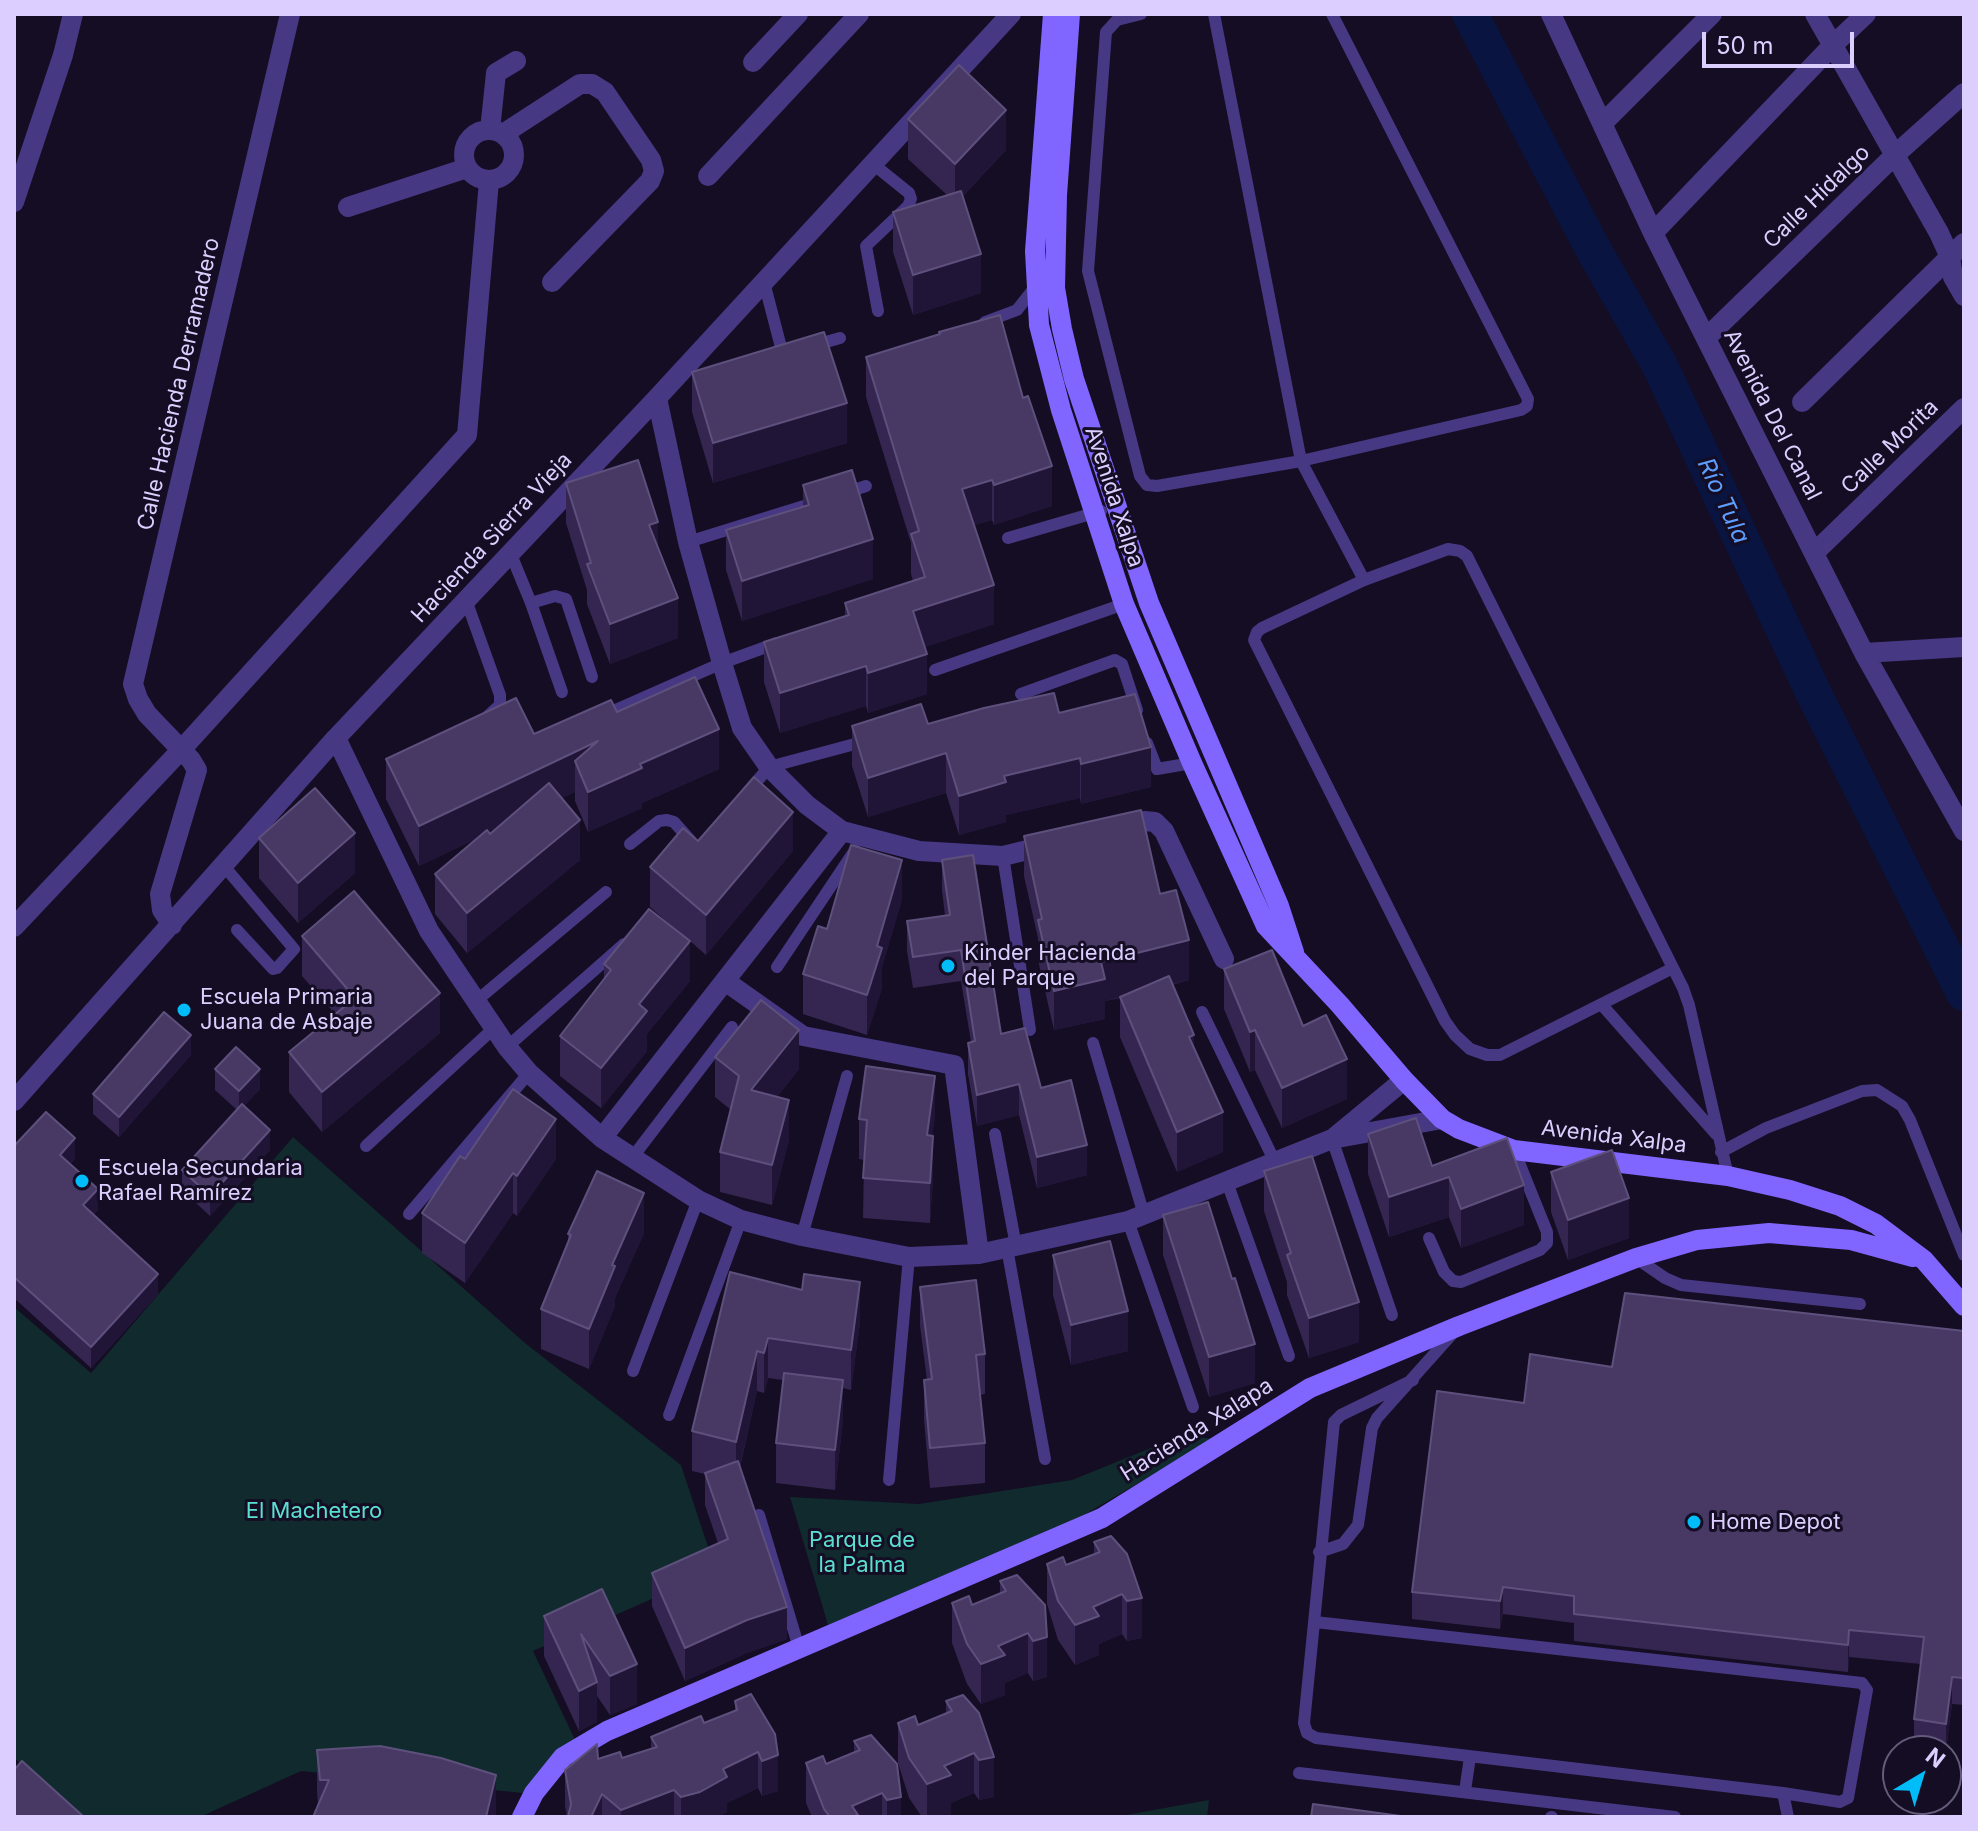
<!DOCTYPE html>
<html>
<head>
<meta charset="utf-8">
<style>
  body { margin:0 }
  #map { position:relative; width:1978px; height:1831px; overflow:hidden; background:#140d23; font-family:Inter,sans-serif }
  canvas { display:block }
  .frame { position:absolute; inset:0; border:16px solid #dccfff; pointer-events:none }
  .north { position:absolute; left:1882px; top:1735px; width:80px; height:80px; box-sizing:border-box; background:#140d23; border:2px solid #645b7b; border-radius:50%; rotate:38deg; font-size:22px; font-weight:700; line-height:32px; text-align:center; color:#dccfff }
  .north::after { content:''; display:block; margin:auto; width:28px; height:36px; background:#00bdfa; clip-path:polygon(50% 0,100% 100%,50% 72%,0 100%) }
  .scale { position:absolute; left:1702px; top:32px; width:152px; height:36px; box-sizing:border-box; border:4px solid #dccfff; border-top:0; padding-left:10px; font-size:24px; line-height:28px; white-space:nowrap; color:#dccfff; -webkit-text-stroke:6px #140d23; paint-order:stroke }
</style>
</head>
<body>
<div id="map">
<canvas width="1978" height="1831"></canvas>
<div class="frame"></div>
<div class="north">N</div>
<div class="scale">50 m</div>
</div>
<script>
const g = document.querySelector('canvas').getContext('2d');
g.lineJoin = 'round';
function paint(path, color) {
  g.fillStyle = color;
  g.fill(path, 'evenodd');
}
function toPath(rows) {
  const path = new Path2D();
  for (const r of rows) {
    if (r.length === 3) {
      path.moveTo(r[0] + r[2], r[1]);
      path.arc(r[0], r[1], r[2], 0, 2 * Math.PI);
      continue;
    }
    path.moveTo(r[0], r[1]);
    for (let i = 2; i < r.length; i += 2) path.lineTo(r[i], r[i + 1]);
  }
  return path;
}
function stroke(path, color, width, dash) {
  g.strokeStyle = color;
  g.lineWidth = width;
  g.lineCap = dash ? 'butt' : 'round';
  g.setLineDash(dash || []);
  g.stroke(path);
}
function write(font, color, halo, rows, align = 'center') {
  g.font = font + ' Inter,sans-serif';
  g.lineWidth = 6;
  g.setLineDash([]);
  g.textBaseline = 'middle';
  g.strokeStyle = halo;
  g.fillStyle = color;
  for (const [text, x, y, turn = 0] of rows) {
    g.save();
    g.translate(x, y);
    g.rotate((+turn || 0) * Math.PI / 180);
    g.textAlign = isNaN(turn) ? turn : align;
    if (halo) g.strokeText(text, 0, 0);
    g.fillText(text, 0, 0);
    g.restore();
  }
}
paint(toPath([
  [293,1137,525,1343,681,1465,716,1571,533,1651,577,1744,523,1793,301,1771,200,1817,42,1817,31,1776,14,1757,14,1307,91,1373],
  [1183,1435,1213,1439,1084,1515,828,1625,790,1497,919,1504,1072,1480],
  [1209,1800,1207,1817,1115,1817]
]), '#102a2d');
stroke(toPath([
  [1470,14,1593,249,1660,366,1814,694,1964,993]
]), '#091540', 36);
stroke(toPath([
  [1141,14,1117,20,1106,32,1088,271,1140,476,1147,485,1157,486,1301,461,1521,410,1527,406,1528,399,1332,14],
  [1214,14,1301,461,1364,580,1448,549,1460,551,1467,556,1683,988,1689,1005,1728,1176],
  [873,164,909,193,911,199,908,206,866,246,878,311],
  [764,282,783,355],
  [985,322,1017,310,1036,286],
  [812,346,840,338],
  [842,494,866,486],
  [1008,538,1101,511],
  [688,542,817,502],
  [510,552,531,603],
  [1364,580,1262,628,1257,632,1254,640,1445,1021,1455,1035,1470,1049,1487,1055,1500,1055,1673,968],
  [466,600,500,695,500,705,488,716],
  [935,670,1124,604],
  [562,692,531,603,555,596,566,599,592,677],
  [1021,694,1115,660,1122,664,1137,710],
  [602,716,722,663,777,643],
  [1147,743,1157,769,1192,763],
  [747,793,769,767,866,741],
  [630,844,659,821,667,820,674,822,691,841],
  [1003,856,1030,1030],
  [224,866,294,949,277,968,273,969,237,930],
  [777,967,855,850],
  [475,1002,606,892],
  [1602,1005,1716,1134],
  [1202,1012,1275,1162],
  [1093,1043,1144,1215],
  [507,1047,624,944],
  [995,1134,1016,1246],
  [1332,1139,1392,1315],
  [366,1146,493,1029],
  [1721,1152,1766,1128,1862,1091,1877,1090,1902,1106,1910,1120,1964,1255],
  [632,1158,732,1027],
  [1227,1182,1289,1356],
  [409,1214,529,1073],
  [1128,1221,1193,1407],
  [802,1236,847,1076],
  [1429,1238,1444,1272,1453,1281,1461,1282,1540,1250,1547,1243,1547,1232,1514,1150],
  [1007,1248,1045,1459],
  [1636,1258,1665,1278,1681,1285,1860,1304],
  [633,1371,698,1200],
  [669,1415,741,1220],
  [889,1480,909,1257],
  [759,1515,799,1648],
  [1319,1552,1343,1544,1358,1525,1372,1428,1377,1418,1453,1333],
  [1315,1622,1862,1683,1867,1690,1848,1798,1840,1802,1783,1793,1316,1738,1307,1733,1304,1723,1334,1422,1341,1415,1413,1380],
  [1299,1773,1675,1817],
  [1465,1791,1470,1757],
  [1783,1793,1788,1817],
  [1551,1817,1552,1817]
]), '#463882', 12);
stroke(toPath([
  [1551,14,1653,233,1864,653,1964,831],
  [1815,14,1939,233,1950,257,1953,277,1964,296],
  [753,62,798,14],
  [1603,123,1712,14],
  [489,155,25],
  [490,130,496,73,516,61],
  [503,134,580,84,592,84,605,92,651,160,654,171,650,181,552,282],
  [708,176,859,14],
  [14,202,63,55,73,14],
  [348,207,467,168],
  [1653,233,1833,45,1866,14],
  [1706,338,1896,154,1964,93],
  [657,398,688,542,722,663,742,728,769,767,807,805,842,831,919,851,1003,856,1048,845],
  [1802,402,1964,243],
  [1814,553,1964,408],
  [1864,653,1964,647],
  [336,738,429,931,507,1047,529,1073,602,1138,698,1200,741,1220,802,1236,909,1257,979,1254,1128,1221,1332,1139,1442,1119],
  [1118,827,1144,821,1155,822,1164,831,1224,959],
  [172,925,162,910,160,894,197,770,191,760,147,714,138,699,133,684,290,14],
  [14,927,181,750,467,435,489,181],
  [725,981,803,1036,954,1065,979,1254],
  [14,1101,336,738,657,398,1011,14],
  [1335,1137,1404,1080],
  [602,1138,842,831]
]), '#463882', 20);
stroke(toPath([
  [1053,14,1035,251,1039,325,1061,410,1124,604,1192,763,1266,926,1340,1005,1404,1080,1442,1119,1459,1129,1514,1150,1728,1176,1790,1190,1840,1206,1876,1224,1924,1260,1964,1306],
  [1070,14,1057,195,1055,288,1062,329,1074,379,1149,603,1279,906,1294,952],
  [522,1817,534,1793,563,1757,607,1731,1102,1518,1310,1388,1459,1326,1636,1258,1697,1240,1769,1233,1851,1240,1913,1257]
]), '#8066ff', 20);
paint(toPath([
  [908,119,1006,150,963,196,981,293,913,315,893,252,893,212,947,195,908,159],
  [866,357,1052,506,994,525,992,520,974,525,994,624,925,647,927,694,868,713,866,706,780,733,764,682,764,642,845,617,845,603,913,581,911,574,911,543,866,397],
  [692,372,847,443,713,483,692,412],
  [566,483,658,547,678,638,610,664,587,604,587,590,566,523],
  [803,485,873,579,742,621,726,570,726,530,803,506],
  [617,712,719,769,642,803,642,808,588,832,575,801,575,792,562,798,580,860,467,953,435,914,435,874,478,838,419,866,386,799,386,759,534,734],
  [1059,713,1151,787,1081,804,1080,798,1006,815,1006,822,959,835,946,793,868,817,852,766,852,726,928,724],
  [1024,836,1160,894,1189,980,1172,985,1194,1049,1223,1152,1177,1172,1120,1037,1120,998,1105,1001,1105,1019,1054,1030,1038,960,1038,938,1024,876],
  [259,838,355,873,298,923,259,878],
  [698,841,793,851,706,955,690,941,690,981,647,1034,647,1051,601,1108,560,1076,560,1036,604,978,604,964,688,940,650,907,650,867],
  [942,860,1001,1034,1041,1088,1087,1175,1037,1188,1019,1115,977,1126,968,1074,968,1043,971,1042,961,981,913,988,907,951,907,921,945,915,942,891],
  [902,899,882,967,882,988,867,1035,803,1014,803,974,827,929],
  [302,936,440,1033,322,1132,289,1092,289,1052,335,1014,302,976],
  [1224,969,1303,1026,1347,1099,1282,1128,1255,1070,1250,1072,1224,1009],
  [191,1055,119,1137,93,1114,93,1094],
  [715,1057,799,1069,777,1097,789,1140,772,1205,720,1192,720,1152,731,1110,715,1097],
  [215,1069,260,1089,244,1106,270,1150,210,1216,182,1190,182,1170,237,1110,215,1090],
  [935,1116,932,1136,933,1176,930,1223,863,1218,864,1160,859,1159,859,1119],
  [1368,1134,1432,1166,1524,1225,1461,1248,1449,1217,1389,1237,1368,1174],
  [14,1146,75,1159,70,1164,98,1210,93,1215,158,1294,91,1368,14,1298],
  [465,1159,556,1159,517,1216,513,1213,465,1283,422,1253,422,1213],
  [1264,1171,1359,1342,1309,1358,1287,1295,1287,1282,1264,1211],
  [1551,1172,1629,1238,1568,1260,1551,1212],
  [1163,1215,1255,1383,1209,1397,1163,1255],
  [644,1233,615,1298,615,1306,589,1369,541,1349,541,1309,568,1242,568,1234],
  [1053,1255,1128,1351,1071,1365,1053,1295],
  [730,1272,860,1322,851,1390,843,1388,843,1420,835,1490,776,1483,776,1443,783,1380,768,1378,764,1393,757,1391,740,1467,787,1639,747,1653,685,1681,652,1606,652,1573,718,1543,705,1505,705,1474,692,1471,692,1431],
  [920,1287,985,1354,985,1394,980,1395,985,1443,985,1483,930,1488,924,1420,924,1380,927,1380,920,1326],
  [1964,1331,1964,1705,1952,1704,1946,1751,1914,1746,1914,1719,1921,1664,1849,1657,1848,1672,1574,1641,1574,1623,1503,1614,1500,1629,1412,1619,1412,1592,1524,1403,1612,1367],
  [1111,1536,1142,1638,1127,1641,1122,1634,1099,1644,1099,1655,1075,1665,1058,1640,1047,1604,1047,1564,1066,1565,1094,1554,1094,1542],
  [1017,1575,1047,1677,1033,1681,1028,1673,1005,1683,1005,1695,981,1704,967,1684,952,1643,952,1603,972,1605,1000,1593,1000,1581],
  [602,1589,637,1704,610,1715,597,1696,597,1722,579,1731,544,1656,544,1616],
  [963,1695,994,1797,979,1800,974,1793,951,1803,951,1815,945,1817,922,1817,909,1798,898,1763,898,1723,918,1725,946,1713,946,1701],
  [735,1701,778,1791,762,1796,758,1788,727,1803,727,1812,719,1817,567,1817,565,1806,565,1770,598,1759,622,1758,651,1749,651,1737,704,1723,735,1711],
  [854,1741,901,1817,812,1817,806,1803,806,1763,826,1764,854,1753],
  [317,1750,496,1814,496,1817,313,1817,318,1805,317,1790]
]), '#352651');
paint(toPath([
  [1006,110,1006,150,955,204,955,164],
  [981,254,981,293,913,315,913,275],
  [847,403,847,443,713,483,713,443],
  [1052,466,1052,506,994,525,994,485],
  [992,480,992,520,962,529,962,489],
  [658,522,658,562,649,525],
  [873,539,873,579,742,621,742,581],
  [994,585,994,624,913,651,913,611],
  [678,598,678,638,610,664,610,624],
  [927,654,927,694,868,713,868,673],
  [866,666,866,706,780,733,780,693],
  [719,729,719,769,642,803,642,808,588,832,588,792,640,764],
  [598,741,575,761,575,792,419,866,419,826],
  [1151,747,1151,787,1081,804,1081,764],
  [946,753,946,793,868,817,868,778],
  [1080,758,1080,798,1006,815,1006,822,959,835,959,796,1004,776],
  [793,812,793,851,706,955,706,915],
  [580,820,580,860,467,953,467,913],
  [355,833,355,873,298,923,298,883],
  [902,860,902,899,882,967,882,988,867,1035,867,995,877,946],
  [1189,940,1189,980,1105,1001,1105,1019,1054,1030,1054,991,1101,962],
  [690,941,690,981,647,1034,647,1051,601,1108,601,1068,639,1004],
  [440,993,440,1033,322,1132,322,1092],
  [799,1030,799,1069,751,1130,751,1090],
  [1255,1030,1255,1070,1250,1072,1250,1032],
  [191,1035,191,1055,119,1137,119,1117],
  [1194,1035,1194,1075,1189,1037],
  [1347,1059,1347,1099,1282,1128,1282,1088],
  [260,1069,260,1089,239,1112,239,1091],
  [935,1076,935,1116,927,1175,927,1135],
  [1019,1084,1019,1115,977,1126,977,1095],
  [789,1100,789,1140,772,1205,772,1165],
  [1223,1112,1223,1152,1177,1172,1177,1132],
  [556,1119,556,1159,517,1216,517,1176],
  [270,1130,270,1150,210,1216,210,1196],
  [933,1136,933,1176,930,1223,930,1183],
  [75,1138,75,1159,60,1175,60,1155],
  [1087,1145,1087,1175,1037,1188,1037,1157],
  [513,1173,513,1213,465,1283,465,1243],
  [1449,1177,1449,1217,1389,1237,1389,1197],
  [1524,1185,1524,1225,1461,1248,1461,1209],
  [98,1189,98,1210,83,1226,83,1205],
  [644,1193,644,1233,615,1298,615,1306,589,1369,589,1329,612,1265],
  [1629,1198,1629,1238,1568,1260,1568,1220],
  [158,1274,158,1294,91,1368,91,1347],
  [860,1282,860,1322,851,1390,851,1350],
  [1359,1302,1359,1342,1309,1358,1309,1318],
  [1128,1311,1128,1351,1071,1365,1071,1325],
  [768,1338,768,1378,764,1393,764,1353],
  [1255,1344,1255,1383,1209,1397,1209,1357],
  [757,1351,757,1391,736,1482,736,1442],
  [843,1380,843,1420,835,1490,835,1450],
  [1503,1587,1503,1614,1500,1629,1500,1601],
  [1122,1594,1122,1634,1099,1644,1099,1655,1075,1665,1075,1625,1093,1607],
  [1142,1598,1142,1638,1127,1641,1127,1601],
  [787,1607,787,1639,747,1653,685,1681,685,1648,747,1620],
  [1849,1630,1849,1657,1848,1672,1848,1645],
  [1028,1633,1028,1673,1005,1683,1005,1695,981,1704,981,1664,998,1646],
  [1047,1637,1047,1677,1033,1681,1033,1641],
  [637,1664,637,1704,610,1715,610,1676],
  [1952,1677,1952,1704,1946,1751,1946,1724],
  [597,1682,597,1722,579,1731,579,1691],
  [758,1752,758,1788,727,1803,727,1812,719,1817,681,1817,681,1797,723,1769],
  [974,1753,974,1793,951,1803,951,1815,945,1817,927,1817,927,1784,944,1766],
  [778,1755,778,1791,762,1796,762,1761],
  [994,1757,994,1797,979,1800,979,1760],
  [496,1775,496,1817,486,1817],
  [674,1790,674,1817,621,1817,621,1810],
  [882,1793,882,1817,852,1817,852,1806],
  [602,1794,602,1817,591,1817],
  [901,1797,901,1817,887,1817,887,1800]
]), '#201437');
const building = toPath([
  [959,65,1006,110,955,164,908,119,959,65],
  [961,191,981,254,913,275,893,212,961,191],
  [1000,315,1023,398,1028,396,1052,466,994,485,992,480,962,489,994,585,913,611,927,654,868,673,866,666,780,693,764,642,849,615,845,603,925,577,911,534,919,531,866,357,940,334,939,332,1000,315],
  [824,332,847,403,713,443,692,372,824,332],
  [638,460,658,522,649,525,678,598,610,624,587,564,591,563,566,483,638,460],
  [852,470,873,539,742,581,726,530,809,505,803,485,852,470],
  [695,677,719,729,640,764,642,768,588,792,575,761,598,741,419,826,386,759,516,698,534,734,611,700,617,712,695,677],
  [1054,693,1059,713,1135,694,1151,747,1081,764,1080,758,1004,776,1006,782,959,796,946,753,868,778,852,726,921,704,928,724,984,708,1054,693],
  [754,777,793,812,706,915,650,867,683,828,698,841,754,777],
  [549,783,580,820,467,913,435,874,487,830,490,834,549,783],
  [315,788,355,833,298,883,259,838,315,788],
  [1141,810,1160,894,1176,890,1189,940,1101,962,1105,979,1054,991,1038,920,1042,919,1024,836,1141,810],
  [851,845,902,860,877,946,882,948,867,995,803,974,818,926,827,929,851,845],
  [973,855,1001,1034,1025,1028,1041,1088,1071,1080,1087,1145,1037,1157,1019,1084,977,1095,968,1043,975,1041,961,950,913,957,907,921,950,915,942,860,973,855],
  [354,891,440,993,322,1092,289,1052,355,998,302,936,354,891],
  [649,909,690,941,639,1004,647,1011,601,1068,560,1036,611,970,604,964,649,909],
  [1272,950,1303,1026,1326,1015,1347,1059,1282,1088,1255,1030,1250,1032,1224,969,1272,950],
  [1169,976,1194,1035,1189,1037,1223,1112,1177,1132,1120,997,1169,976],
  [761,1000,799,1030,751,1090,789,1100,772,1165,720,1152,739,1076,715,1057,761,1000],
  [164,1012,191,1035,119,1117,93,1094,164,1012],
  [236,1047,260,1069,239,1091,215,1069,236,1047],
  [866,1066,935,1076,927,1135,933,1136,930,1183,863,1178,867,1120,859,1119,866,1066],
  [513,1089,556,1119,517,1176,513,1173,465,1243,422,1213,460,1156,465,1159,513,1089],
  [242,1104,270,1130,210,1196,182,1170,242,1104],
  [46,1112,75,1138,60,1155,98,1189,83,1205,158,1274,91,1347,14,1277,14,1146,46,1112],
  [1416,1118,1432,1166,1507,1138,1524,1185,1461,1209,1449,1177,1389,1197,1368,1134,1416,1118],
  [1612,1150,1629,1198,1568,1220,1551,1172,1612,1150],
  [1312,1156,1359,1302,1309,1318,1287,1255,1291,1253,1264,1171,1312,1156],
  [597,1171,644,1193,612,1265,615,1266,589,1329,541,1309,571,1235,568,1234,597,1171],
  [1208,1202,1232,1279,1235,1278,1255,1344,1209,1357,1163,1215,1208,1202],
  [1110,1241,1128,1311,1071,1325,1053,1255,1110,1241],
  [730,1272,802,1290,804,1274,860,1282,851,1350,768,1338,764,1353,757,1351,736,1442,692,1431,730,1272],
  [976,1280,985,1354,976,1355,985,1443,930,1448,924,1380,932,1379,920,1287,976,1280],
  [1625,1293,1964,1331,1964,1678,1952,1677,1946,1724,1914,1719,1924,1637,1849,1630,1848,1645,1574,1614,1574,1596,1503,1587,1500,1601,1412,1592,1437,1391,1524,1403,1530,1354,1612,1367,1625,1293],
  [784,1373,843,1380,835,1450,776,1443,784,1373],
  [738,1461,787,1607,747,1620,685,1648,652,1573,728,1539,705,1473,738,1461],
  [1111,1536,1127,1554,1142,1598,1127,1601,1122,1594,1093,1607,1099,1616,1075,1625,1058,1601,1047,1564,1063,1557,1066,1565,1100,1552,1094,1542,1111,1536],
  [1017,1575,1045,1605,1047,1637,1033,1641,1028,1633,998,1646,1005,1655,981,1664,967,1644,952,1603,969,1596,972,1605,1006,1591,1000,1581,1017,1575],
  [602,1589,637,1664,610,1676,581,1634,597,1682,579,1691,544,1616,602,1589],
  [751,1694,775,1734,778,1755,762,1761,758,1752,723,1769,727,1777,700,1792,681,1797,674,1790,621,1810,602,1794,591,1817,568,1817,571,1804,565,1770,597,1744,598,1759,620,1752,622,1758,657,1747,651,1737,701,1716,704,1723,737,1710,735,1701,751,1694],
  [963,1695,979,1713,994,1757,979,1760,974,1753,944,1766,951,1775,927,1784,909,1758,898,1723,915,1716,918,1725,952,1711,946,1701,963,1695],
  [871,1735,897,1764,901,1797,887,1800,882,1793,852,1806,858,1815,852,1817,830,1817,824,1809,806,1763,823,1756,826,1764,860,1750,854,1741,871,1735],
  [380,1746,441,1758,496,1775,486,1817,313,1817,329,1780,320,1780,317,1750,380,1746],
  [22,1761,84,1817,14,1817,14,1770,22,1761],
  [1313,1804,1408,1817,1311,1817,1313,1804]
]);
paint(building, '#473864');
stroke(building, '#5e507c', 2);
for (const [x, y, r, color] of [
  [948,966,8,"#00bdfa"],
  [184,1010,8,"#00bdfa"],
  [82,1181,8,"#00bdfa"],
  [1694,1522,8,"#00bdfa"]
]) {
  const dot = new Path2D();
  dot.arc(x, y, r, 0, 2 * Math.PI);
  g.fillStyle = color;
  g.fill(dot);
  stroke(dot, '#140d23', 3);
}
write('22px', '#dccfff', '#140d23', [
  ["Calle Hidalgo",1817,197,-44],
  ["Calle Hacienda Derramadero",179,384,-77],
  ["Avenida Del Canal",1772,415,63],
  ["Calle Morita",1890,447,-44],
  ["Avenida Xalpa",1114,497,72],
  ["Hacienda Sierra Vieja",492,538,-47],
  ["Avenida Xalpa",1614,1137,7],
  ["Hacienda Xalapa",1197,1430,-32]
]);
write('22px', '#dccfff', '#140d23', [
  ["Kinder Hacienda",964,953],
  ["del Parque",964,978],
  ["Escuela Primaria",200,997],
  ["Juana de Asbaje",200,1022],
  ["Escuela Secundaria",98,1168],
  ["Rafael Ramírez",98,1193],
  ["Home Depot",1710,1522]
], 'left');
write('22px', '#5ae0d2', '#140d23', [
  ["El Machetero",314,1511],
  ["Parque de",862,1540],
  ["la Palma",862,1565]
]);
write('italic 24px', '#5d9dff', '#140d23', [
  ["Río Tula",1723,501,65]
]);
</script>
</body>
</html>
